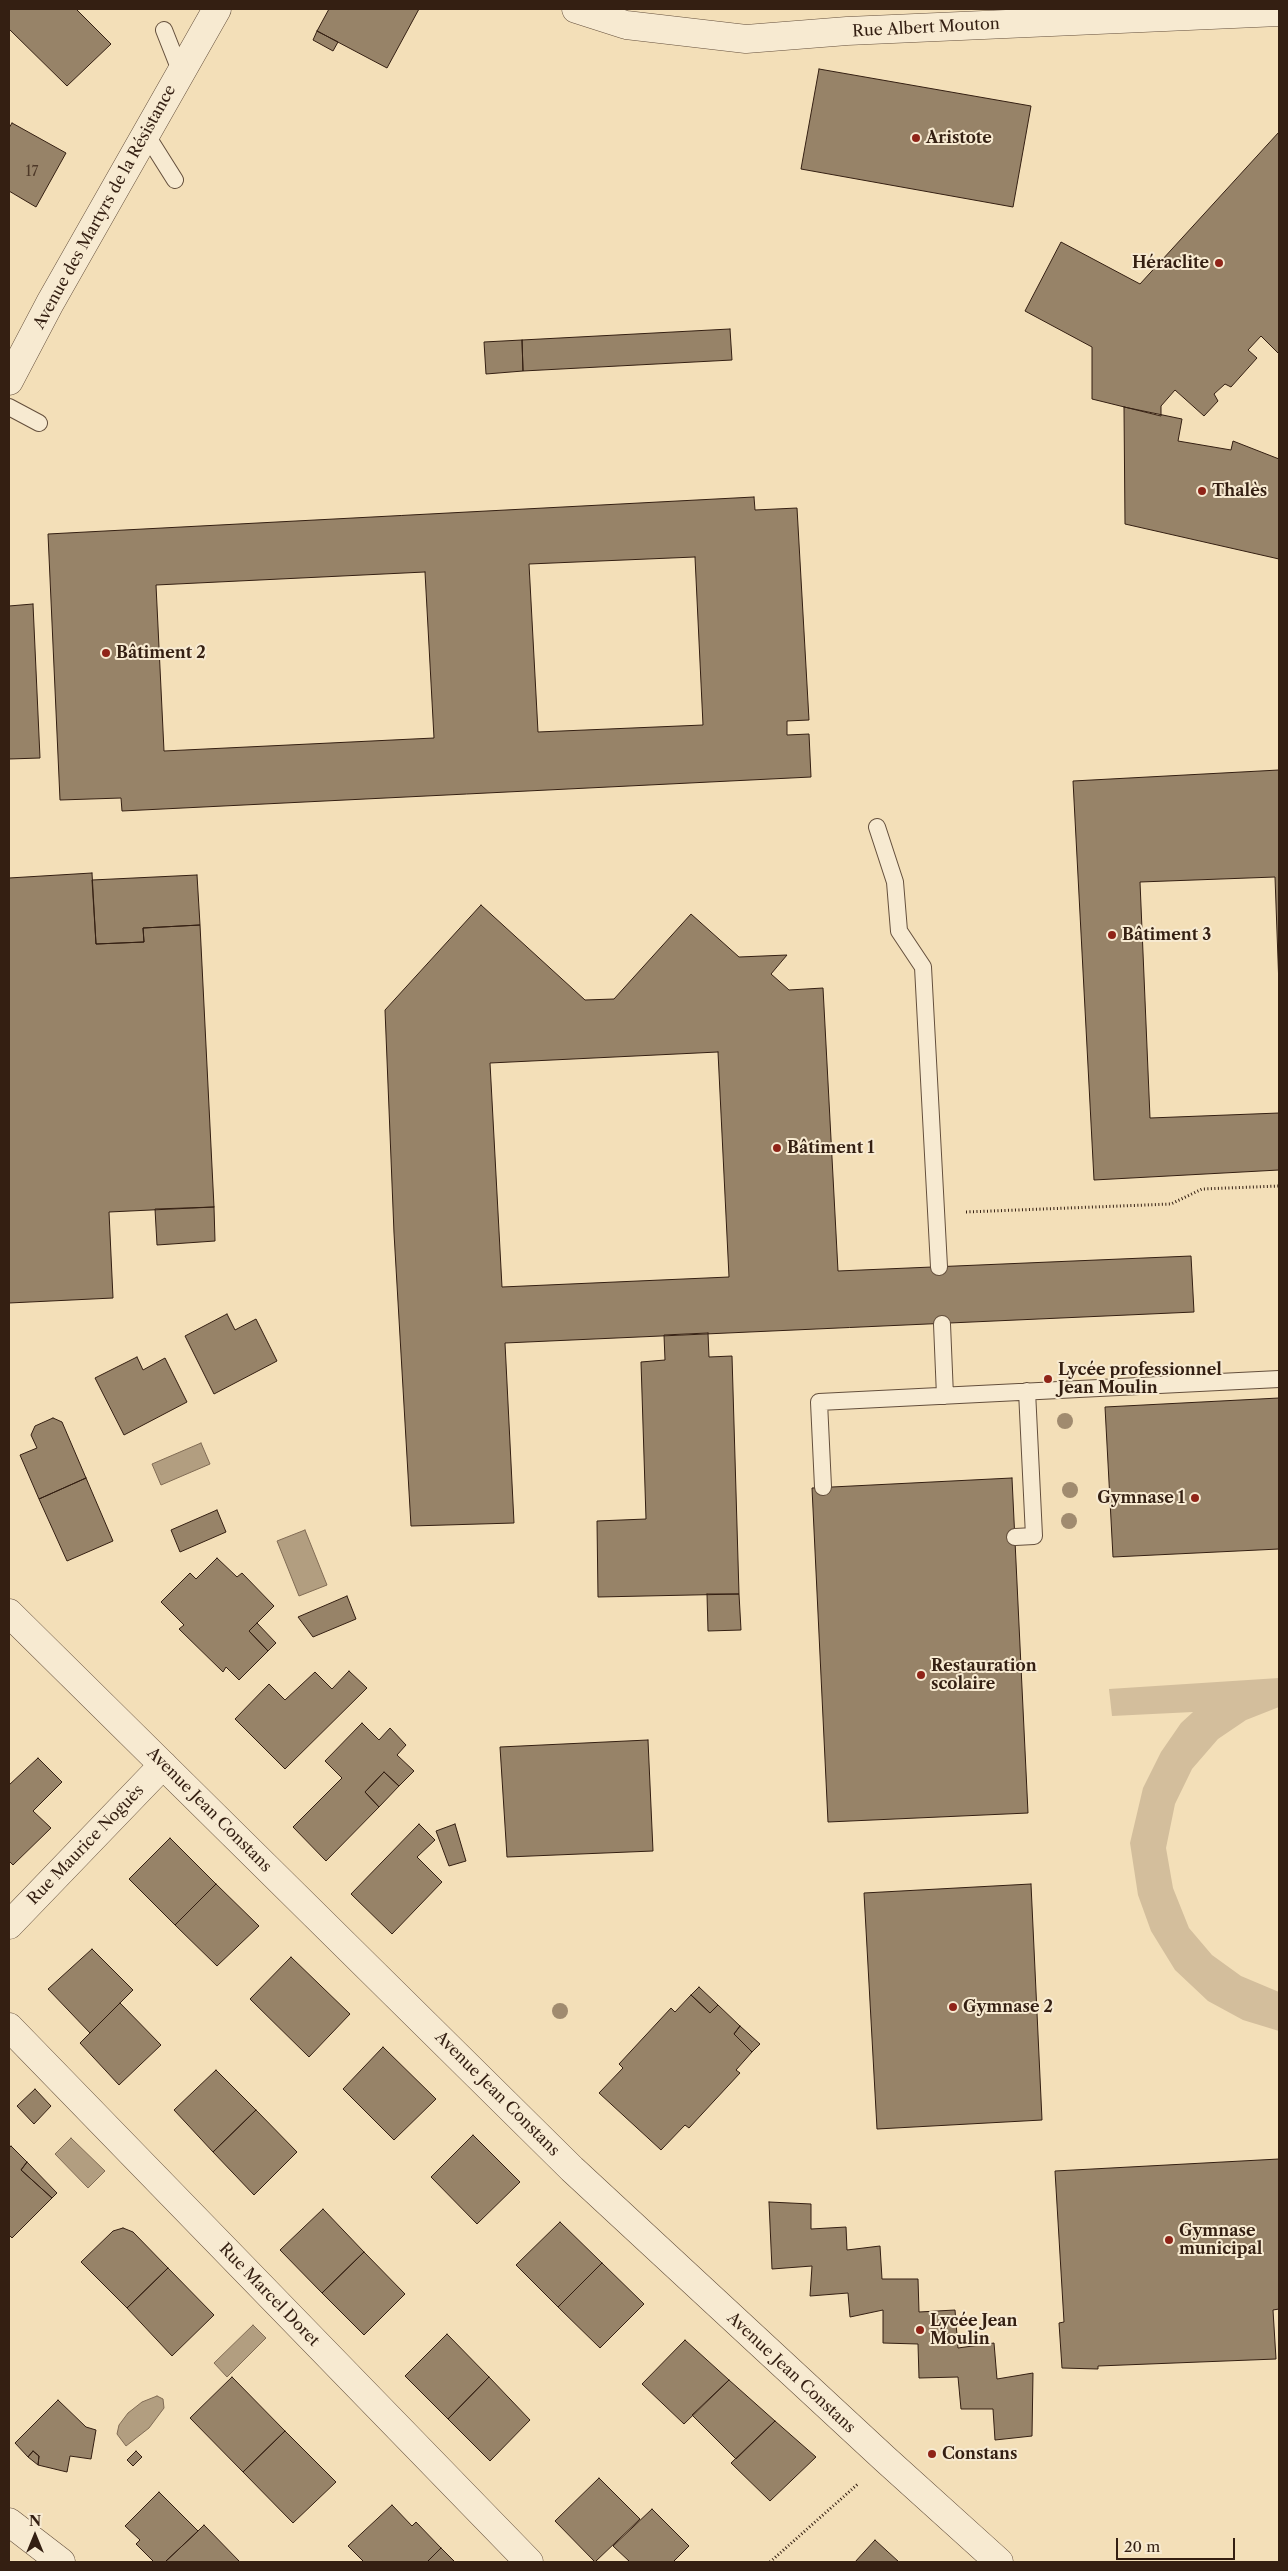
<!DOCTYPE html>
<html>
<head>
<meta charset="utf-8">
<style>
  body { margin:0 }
  #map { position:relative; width:1288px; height:2571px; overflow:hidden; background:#f3dfb8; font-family:"Libre Caslon Text",serif }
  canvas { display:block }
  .frame { position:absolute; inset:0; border:10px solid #341f12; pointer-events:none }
  .north { position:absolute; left:10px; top:2511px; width:50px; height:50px; -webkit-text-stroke:4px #f7ead1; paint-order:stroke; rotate:0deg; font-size:14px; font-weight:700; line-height:20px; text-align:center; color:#341f12 }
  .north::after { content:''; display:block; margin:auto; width:18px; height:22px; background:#341f12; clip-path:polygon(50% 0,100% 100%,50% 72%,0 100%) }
  .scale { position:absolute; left:1116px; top:2538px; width:119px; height:22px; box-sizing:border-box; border:2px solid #341f12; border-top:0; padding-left:6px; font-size:15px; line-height:18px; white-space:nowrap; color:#341f12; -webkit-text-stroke:4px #f7ead1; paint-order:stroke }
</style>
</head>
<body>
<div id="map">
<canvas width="1288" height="2571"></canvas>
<div class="frame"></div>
<div class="north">N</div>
<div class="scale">20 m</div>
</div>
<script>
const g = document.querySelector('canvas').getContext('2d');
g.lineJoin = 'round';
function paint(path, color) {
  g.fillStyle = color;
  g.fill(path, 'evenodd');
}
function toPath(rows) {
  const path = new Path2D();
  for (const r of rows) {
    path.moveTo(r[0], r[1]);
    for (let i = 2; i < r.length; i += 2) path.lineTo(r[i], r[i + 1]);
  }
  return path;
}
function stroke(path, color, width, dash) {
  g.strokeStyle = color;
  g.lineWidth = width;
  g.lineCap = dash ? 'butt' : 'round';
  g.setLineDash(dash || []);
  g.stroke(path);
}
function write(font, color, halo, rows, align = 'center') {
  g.font = font + ' "Libre Caslon Text",serif';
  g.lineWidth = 4;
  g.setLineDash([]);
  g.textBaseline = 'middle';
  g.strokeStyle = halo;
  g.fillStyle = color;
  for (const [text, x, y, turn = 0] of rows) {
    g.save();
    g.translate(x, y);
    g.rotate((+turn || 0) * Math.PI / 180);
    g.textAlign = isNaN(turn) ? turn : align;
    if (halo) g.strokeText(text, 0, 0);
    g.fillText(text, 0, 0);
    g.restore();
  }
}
paint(toPath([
  [1279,1678,1279,1707,1246,1720,1218,1739,1192,1769,1175,1804,1166,1848,1173,1888,1189,1928,1212,1955,1241,1976,1279,1992,1279,2031,1243,2020,1208,2001,1175,1970,1151,1931,1138,1895,1130,1843,1143,1788,1161,1752,1181,1723,1193,1712,1112,1716,1109,1689]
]), '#d3be9c');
const water = toPath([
  [201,1443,210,1464,161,1485,152,1464,201,1443],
  [305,1530,327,1585,299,1596,277,1541,305,1530],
  [71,2138,105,2171,88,2188,55,2154,71,2138],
  [253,2325,266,2338,227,2377,214,2363,253,2325],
  [157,2396,163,2399,164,2408,149,2428,126,2446,117,2434,119,2425,128,2413,142,2402,157,2396]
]);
paint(water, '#b29e80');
stroke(water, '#806b54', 1);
const building = toPath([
  [9,9,76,9,111,44,67,86,9,29,9,9],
  [329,9,419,9,387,68,317,31,329,9],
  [317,31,338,42,333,51,313,40,317,31],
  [819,69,1031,106,1013,207,801,169,819,69],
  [12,123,66,153,36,207,9,191,9,128,12,123],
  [1279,132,1279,354,1261,336,1248,350,1257,358,1231,387,1225,384,1214,394,1218,401,1204,416,1175,390,1161,406,1161,416,1092,399,1092,347,1025,311,1061,242,1140,284,1279,132],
  [730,329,732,360,523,371,522,340,730,329],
  [522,340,523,371,486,374,484,342,522,340],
  [1124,407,1182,419,1178,441,1231,450,1233,441,1279,459,1279,559,1125,524,1124,407],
  [754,497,755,510,797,508,809,720,787,721,787,735,809,734,811,777,122,811,121,798,60,800,48,534,754,497],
  [695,557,703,725,538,732,529,564,695,557],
  [425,572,434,738,164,751,156,585,425,572],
  [33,604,40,758,9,759,9,606,33,604],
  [1279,770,1279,987,1275,877,1140,882,1150,1118,1279,1113,1279,1170,1094,1180,1073,781,1279,770],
  [92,873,96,944,144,942,143,928,200,925,214,1207,109,1212,113,1298,9,1303,9,878,92,873],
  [197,875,200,925,143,928,144,942,96,944,92,880,197,875],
  [481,905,585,1000,614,999,691,914,739,957,787,955,771,974,789,990,823,988,838,1271,1191,1256,1194,1312,505,1343,514,1523,411,1526,394,1233,385,1010,481,905],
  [718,1052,729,1277,502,1287,490,1063,718,1052],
  [214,1207,215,1241,157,1245,155,1209,214,1207],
  [227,1314,235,1330,256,1319,277,1361,214,1394,185,1336,227,1314],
  [708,1333,709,1357,732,1356,739,1594,598,1597,597,1521,646,1519,641,1362,665,1360,664,1335,708,1333],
  [137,1357,143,1370,165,1358,187,1402,124,1435,95,1378,137,1357],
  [1279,1398,1279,1549,1113,1557,1105,1407,1279,1398],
  [53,1418,62,1422,86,1478,39,1499,20,1455,37,1448,31,1435,35,1426,53,1418],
  [86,1478,113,1541,67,1561,39,1499,86,1478],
  [1012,1478,1028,1813,828,1822,812,1488,1012,1478],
  [217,1510,226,1532,180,1552,171,1530,217,1510],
  [217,1558,237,1577,242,1573,274,1606,249,1631,268,1651,239,1680,226,1667,223,1672,179,1629,184,1625,161,1602,190,1573,196,1579,217,1558],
  [707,1594,739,1594,741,1630,708,1631,707,1594],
  [347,1596,356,1619,313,1637,298,1617,347,1596],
  [257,1623,276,1643,268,1651,249,1631,257,1623],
  [349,1671,367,1688,285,1769,235,1719,269,1684,285,1700,315,1672,332,1689,349,1671],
  [362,1723,379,1740,390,1728,406,1745,397,1755,414,1771,399,1786,384,1772,365,1792,379,1807,326,1861,293,1827,342,1778,325,1761,362,1723],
  [648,1740,653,1851,507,1857,500,1747,648,1740],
  [38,1758,62,1782,33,1811,51,1828,13,1865,9,1861,9,1785,38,1758],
  [384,1772,399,1786,379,1807,365,1792,384,1772],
  [419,1824,435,1840,417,1857,442,1882,392,1934,351,1894,419,1824],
  [455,1824,466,1861,449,1866,436,1831,455,1824],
  [170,1838,216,1884,175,1925,129,1879,170,1838],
  [216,1884,259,1926,217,1966,175,1925,216,1884],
  [1031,1884,1042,2120,877,2129,864,1893,1031,1884],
  [92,1949,133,1990,90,2033,48,1989,92,1949],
  [291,1957,350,2014,309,2057,250,1999,291,1957],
  [699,1987,718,2005,710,2013,691,1995,699,1987],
  [691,1995,710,2013,718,2005,740,2026,734,2034,752,2052,736,2070,740,2073,689,2128,685,2125,661,2150,599,2093,623,2068,619,2064,671,2008,675,2012,691,1995],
  [120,2003,161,2045,119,2085,80,2043,120,2003],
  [740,2026,760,2044,752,2052,734,2034,740,2026],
  [383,2047,436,2099,394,2140,343,2089,383,2047],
  [216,2070,256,2110,213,2152,174,2110,216,2070],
  [35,2089,51,2106,34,2124,17,2106,35,2089],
  [256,2110,297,2152,254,2195,213,2152,256,2110],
  [473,2135,520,2182,477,2224,431,2177,473,2135],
  [11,2146,27,2162,21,2170,52,2198,12,2238,9,2235,9,2148,11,2146],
  [1279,2159,1279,2309,1273,2310,1276,2359,1098,2366,1098,2369,1062,2368,1059,2323,1064,2322,1055,2171,1279,2159],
  [27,2162,57,2193,52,2198,21,2170,27,2162],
  [769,2202,811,2204,811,2229,846,2227,847,2250,880,2246,882,2279,918,2279,919,2312,955,2310,958,2348,994,2343,997,2379,1033,2373,1032,2436,995,2440,993,2409,961,2409,958,2377,919,2378,918,2344,883,2343,883,2310,850,2317,848,2293,810,2296,812,2266,772,2269,769,2202],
  [323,2209,364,2252,322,2293,280,2250,323,2209],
  [560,2222,602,2263,558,2307,516,2265,560,2222],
  [123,2228,133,2232,168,2268,127,2308,81,2262,113,2231,123,2228],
  [364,2252,405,2294,364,2335,322,2293,364,2252],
  [602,2263,644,2304,600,2348,558,2307,602,2263],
  [168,2268,214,2315,172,2356,127,2308,168,2268],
  [447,2334,489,2377,448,2419,405,2376,447,2334],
  [685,2340,729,2380,684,2424,642,2384,685,2340],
  [232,2377,285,2431,243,2472,190,2418,232,2377],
  [489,2377,530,2420,490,2461,448,2419,489,2377],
  [729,2380,775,2421,736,2459,692,2415,729,2380],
  [58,2400,86,2427,96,2430,91,2459,70,2456,67,2472,38,2465,39,2456,33,2451,28,2457,15,2443,58,2400],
  [775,2421,816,2457,770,2501,731,2463,775,2421],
  [285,2431,336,2482,293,2523,243,2472,285,2431],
  [33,2451,39,2456,38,2465,28,2457,33,2451],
  [136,2451,142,2457,133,2466,127,2460,136,2451],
  [599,2478,640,2519,595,2562,555,2521,599,2478],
  [159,2492,198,2531,165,2562,154,2562,136,2544,140,2540,125,2526,159,2492],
  [392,2505,412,2526,416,2522,441,2548,427,2562,364,2562,348,2546,392,2505],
  [652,2509,689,2546,673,2562,630,2562,613,2546,652,2509],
  [204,2525,240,2562,165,2562,198,2531,204,2525],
  [875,2540,899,2562,855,2562,875,2540],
  [441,2548,455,2562,427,2562,441,2548]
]);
paint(building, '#978368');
stroke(building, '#341f12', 1);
const service = toPath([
  [164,30,181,73],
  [146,134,175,180],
  [9,407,39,423],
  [877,827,895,882,899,931,923,967,939,1267],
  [942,1324,945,1396],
  [823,1487,819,1402,1279,1379],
  [1015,1537,1034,1536,1027,1391]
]);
const minor = toPath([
  [576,9,626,25,746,39,847,31,1279,12],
  [9,1925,163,1765],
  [9,2027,529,2562],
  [9,2522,61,2562]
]);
const tertiary = toPath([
  [9,381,50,303,217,9],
  [9,1613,572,2169,885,2459,999,2562]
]);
stroke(service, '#644f3c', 18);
stroke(minor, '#644f3c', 29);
stroke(tertiary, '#644f3c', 29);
stroke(toPath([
  [966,1212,1171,1204,1202,1189,1279,1186],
  [770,2562,859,2483]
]), '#341f12', 3, [1, 2.5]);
stroke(service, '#f7ead1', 16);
stroke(minor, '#f7ead1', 28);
stroke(tertiary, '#f7ead1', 28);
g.fillStyle = '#a08b6f';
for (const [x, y] of [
  [1065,1421],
  [1070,1490],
  [1069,1521],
  [560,2011]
]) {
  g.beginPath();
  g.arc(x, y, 8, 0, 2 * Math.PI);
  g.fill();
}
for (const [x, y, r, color] of [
  [916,138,5,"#8f2418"],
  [1219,263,5,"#8f2418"],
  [1202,491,5,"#8f2418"],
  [106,653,5,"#8f2418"],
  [1112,935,5,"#8f2418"],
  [777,1148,5,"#8f2418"],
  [1048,1379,5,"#8f2418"],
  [1195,1498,5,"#8f2418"],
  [921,1675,5,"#8f2418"],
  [953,2007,5,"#8f2418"],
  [1169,2240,5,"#8f2418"],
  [920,2330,5,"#8f2418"],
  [932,2454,5,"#8f2418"]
]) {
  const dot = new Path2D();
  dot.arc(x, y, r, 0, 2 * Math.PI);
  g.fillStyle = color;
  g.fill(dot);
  stroke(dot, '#f7ead1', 2);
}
write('14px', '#4d3828', null, [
  ["17",32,172]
]);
write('16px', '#341f12', '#f7ead1', [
  ["Rue Albert Mouton",926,28,-3],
  ["Avenue des Martyrs de la Résistance",105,207,-61],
  ["Avenue Jean Constans",209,1810,45],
  ["Rue Maurice Noguès",86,1845,-46],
  ["Avenue Jean Constans",497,2094,45],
  ["Rue Marcel Doret",269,2295,46],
  ["Avenue Jean Constans",791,2373,43]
]);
write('bold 16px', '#341f12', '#f7ead1', [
  ["Aristote",926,138],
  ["Héraclite",1209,263,"right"],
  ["Thalès",1212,491],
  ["Bâtiment 2",116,653],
  ["Bâtiment 3",1122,935],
  ["Bâtiment 1",787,1148],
  ["Lycée professionnel",1058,1370],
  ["Jean Moulin",1058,1388],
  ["Gymnase 1",1185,1498,"right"],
  ["Restauration",931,1666],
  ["scolaire",931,1684],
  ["Gymnase 2",963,2007],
  ["Gymnase",1179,2231],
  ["municipal",1179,2249],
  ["Lycée Jean",930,2321],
  ["Moulin",930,2339],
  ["Constans",942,2454]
], 'left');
</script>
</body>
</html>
